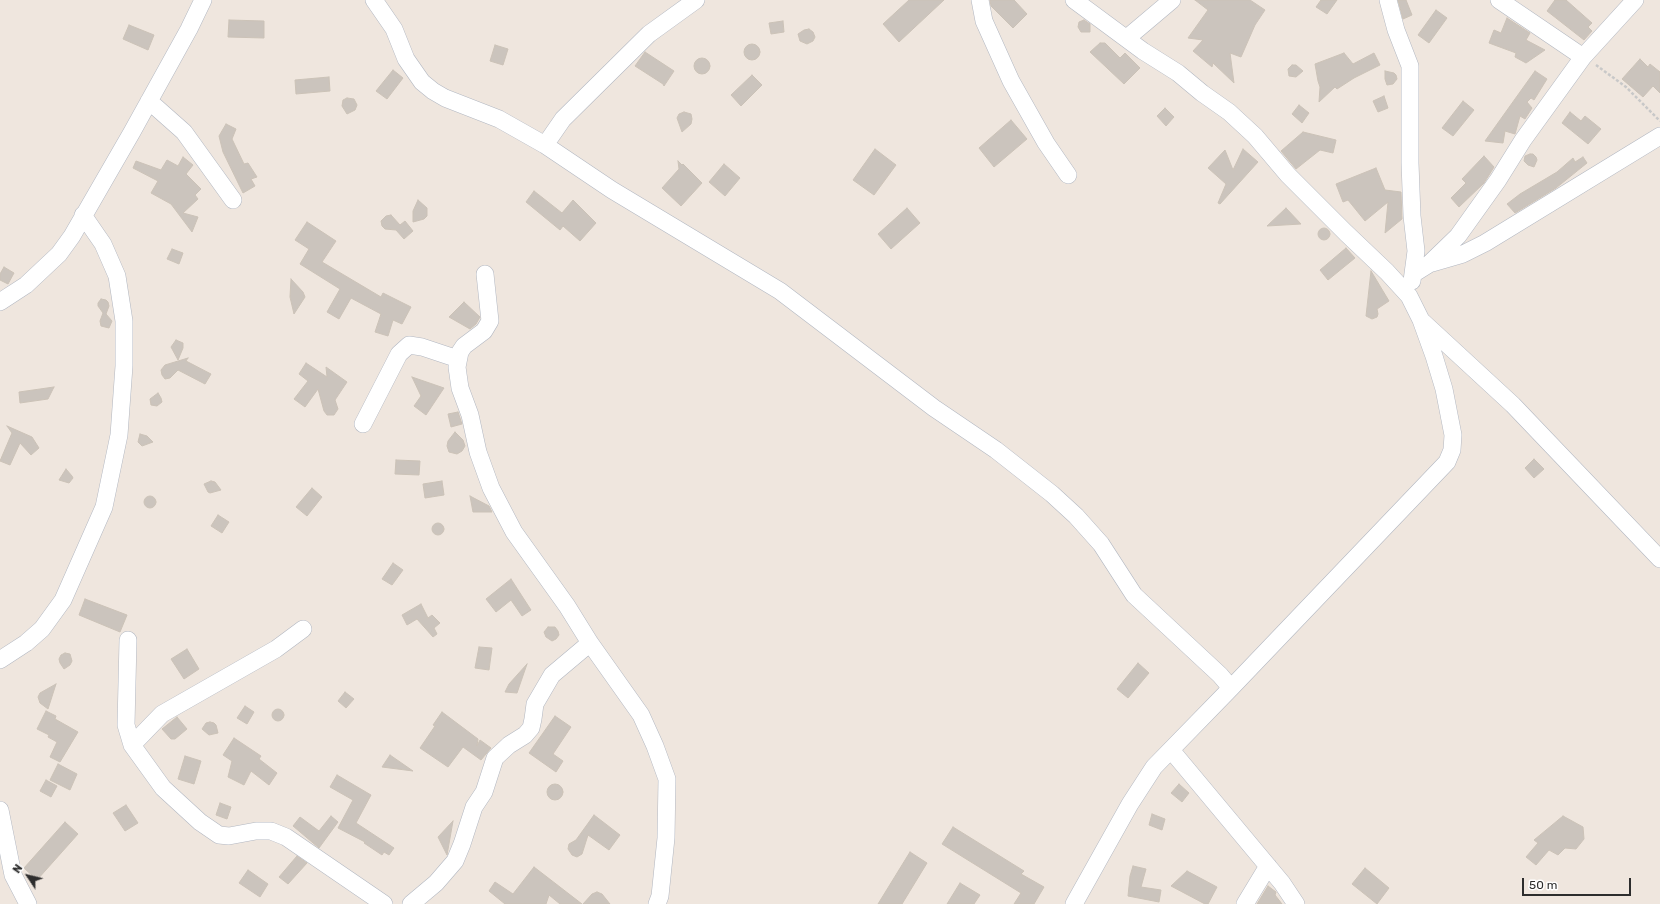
<!DOCTYPE html>
<html>
<head>
<meta charset="utf-8">
<style>
  body { margin:0 }
  #map { position:relative; width:1660px; height:904px; overflow:hidden; background:#efe6de; font-family:Rubik,sans-serif }
  canvas { display:block }
  .north { position:absolute; left:8px; top:856px; width:40px; height:40px; -webkit-text-stroke:3px #fff; paint-order:stroke; rotate:305deg; font-size:11px; font-weight:700; line-height:16px; text-align:center; color:#2d2d2d }
  .north::after { content:''; display:block; margin:auto; width:14px; height:18px; background:#2d2d2d; clip-path:polygon(50% 0,100% 100%,50% 72%,0 100%) }
  .scale { position:absolute; left:1522px; top:878px; width:109px; height:18px; box-sizing:border-box; border:2px solid #2d2d2d; border-top:0; padding-left:5px; font-size:12px; line-height:14px; white-space:nowrap; color:#2d2d2d; -webkit-text-stroke:3px #fff; paint-order:stroke }
</style>
</head>
<body>
<div id="map">
<canvas width="1660" height="904"></canvas>
<div class="north">N</div>
<div class="scale">50 m</div>
</div>
<script>
const g = document.querySelector('canvas').getContext('2d');
g.lineJoin = 'round';
function paint(path, color) {
  g.fillStyle = color;
  g.fill(path, 'evenodd');
}
function toPath(rows) {
  const path = new Path2D();
  for (const r of rows) {
    if (r.length === 3) {
      path.moveTo(r[0] + r[2], r[1]);
      path.arc(r[0], r[1], r[2], 0, 2 * Math.PI);
      continue;
    }
    path.moveTo(r[0], r[1]);
    for (let i = 2; i < r.length; i += 2) path.lineTo(r[i], r[i + 1]);
  }
  return path;
}
function stroke(path, color, width, dash) {
  g.strokeStyle = color;
  g.lineWidth = width;
  g.lineCap = dash ? 'butt' : 'round';
  g.setLineDash(dash || []);
  g.stroke(path);
}
const building = toPath([
  [909,0,944,0,899,42,883,24,909,0],
  [990,0,1014,0,1027,14,1013,28,991,6,990,0],
  [1195,0,1250,0,1265,10,1255,25,1241,57,1230,53,1234,83,1213,63,1212,67,1193,51,1203,40,1188,38,1208,10,1195,0],
  [1321,0,1337,0,1327,14,1316,7,1321,0],
  [1398,0,1406,0,1412,15,1403,19,1398,0],
  [1555,0,1566,0,1592,23,1588,27,1592,31,1584,40,1547,11,1555,0],
  [1436,10,1447,18,1429,43,1418,35,1436,10],
  [1507,18,1530,33,1526,40,1545,50,1526,63,1515,57,1516,53,1489,43,1494,30,1501,33,1507,18],
  [229,20,264,21,264,38,228,37,229,20],
  [1084,20,1090,24,1090,32,1081,32,1078,27,1079,22,1084,20],
  [783,21,784,32,771,34,769,23,783,21],
  [129,25,154,35,148,50,123,39,129,25],
  [809,29,813,32,815,37,813,41,807,44,800,41,798,34,804,30,809,29],
  [1100,43,1105,43,1120,58,1125,53,1140,68,1124,84,1090,52,1100,43],
  [752,52,8],
  [495,45,508,49,503,65,490,61,495,45],
  [645,52,674,71,664,86,663,84,635,66,645,52],
  [1344,53,1353,64,1374,53,1380,65,1354,78,1337,89,1335,87,1319,102,1320,87,1318,81,1315,64,1344,53],
  [702,66,8],
  [1640,59,1648,67,1650,64,1660,72,1660,93,1653,86,1643,97,1622,79,1640,59],
  [1292,65,1296,65,1303,71,1296,77,1289,76,1288,69,1292,65],
  [393,70,403,78,387,99,376,91,393,70],
  [1385,71,1394,73,1396,75,1397,79,1393,84,1387,85,1385,79,1385,71],
  [1535,71,1547,79,1534,100,1531,98,1527,102,1532,108,1525,119,1520,116,1515,134,1505,131,1503,143,1485,141,1535,71],
  [752,75,762,85,741,106,731,95,752,75],
  [329,77,330,91,296,94,295,80,329,77],
  [1384,96,1388,108,1378,112,1373,101,1384,96],
  [347,98,354,99,357,105,355,110,347,114,342,106,343,100,347,98],
  [1463,101,1474,110,1453,136,1442,128,1463,101],
  [1299,105,1309,113,1302,123,1292,114,1299,105],
  [1165,108,1174,117,1166,126,1157,116,1165,108],
  [684,112,691,114,692,119,691,124,682,132,677,118,679,114,684,112],
  [1570,112,1581,121,1585,116,1601,129,1588,144,1562,123,1570,112],
  [1011,120,1027,139,994,167,979,148,1011,120],
  [226,124,236,129,232,139,244,164,248,163,257,177,251,179,255,186,243,193,223,152,219,136,226,124],
  [1303,132,1336,140,1333,153,1320,150,1296,169,1281,151,1303,132],
  [875,149,896,165,874,195,853,180,875,149],
  [1243,149,1258,162,1220,204,1218,203,1226,184,1208,168,1225,150,1233,170,1243,149],
  [1530,154,1533,154,1536,157,1537,160,1534,167,1528,165,1524,161,1525,156,1530,154],
  [1484,156,1494,167,1484,183,1459,207,1451,198,1466,183,1462,179,1484,156],
  [183,157,193,165,186,174,201,189,195,195,198,199,183,213,198,217,192,232,171,204,151,193,158,181,133,168,136,161,161,170,167,160,178,166,183,157],
  [1583,157,1587,163,1556,188,1515,213,1507,204,1520,194,1557,172,1573,158,1575,162,1583,157],
  [678,161,682,165,683,164,702,183,681,206,662,188,679,169,678,161],
  [724,164,740,178,725,196,709,182,724,164],
  [1376,168,1385,190,1401,192,1402,219,1385,233,1388,202,1365,221,1348,200,1343,202,1336,184,1376,168],
  [534,191,562,213,573,200,596,223,580,241,563,226,560,230,526,202,534,191],
  [418,200,427,208,427,216,424,219,413,222,413,211,418,200],
  [907,208,920,223,891,249,878,234,907,208],
  [1286,208,1301,224,1267,226,1286,208],
  [391,215,400,225,405,221,413,231,404,239,396,230,385,229,382,226,381,221,386,216,391,215],
  [307,222,336,241,322,262,381,297,383,293,411,307,402,324,393,320,388,336,375,332,381,314,351,298,339,319,327,312,340,289,300,264,309,249,295,240,307,222],
  [1324,234,6],
  [1346,248,1355,258,1328,280,1320,270,1346,248],
  [172,249,183,253,179,264,167,259,172,249],
  [4,267,14,273,8,284,0,280,0,274,4,267],
  [1371,271,1389,301,1377,309,1378,314,1377,317,1372,319,1366,316,1371,271],
  [291,279,303,292,305,297,294,314,290,297,291,279],
  [101,299,106,300,108,302,109,306,106,314,112,321,109,328,101,326,100,321,103,313,98,306,98,303,101,299],
  [464,302,480,317,476,324,470,329,449,317,464,302],
  [176,340,183,343,183,348,178,360,171,347,176,340],
  [188,358,186,361,211,374,205,384,178,370,170,378,165,379,162,375,161,370,165,365,188,358],
  [306,363,327,377,326,367,347,382,335,400,338,409,334,415,327,415,324,411,318,389,305,407,294,399,308,381,299,374,306,363],
  [412,377,444,388,426,415,414,406,421,396,412,377],
  [54,387,48,399,20,403,19,392,54,387],
  [158,393,161,398,162,402,157,406,151,405,150,399,158,393],
  [458,412,462,424,451,427,448,414,458,412],
  [7,426,32,437,39,448,31,455,20,443,10,465,0,461,12,433,7,426],
  [455,432,463,440,465,446,462,451,457,454,449,452,447,446,448,441,455,432],
  [140,434,147,436,153,442,142,446,138,442,140,434],
  [1534,459,1544,469,1534,478,1525,468,1534,459],
  [396,460,420,461,419,475,395,474,396,460],
  [66,469,72,476,73,478,69,483,59,480,66,469],
  [211,481,215,482,221,490,210,493,208,492,204,484,211,481],
  [442,481,444,495,425,498,423,484,442,481],
  [312,488,322,497,307,516,296,507,312,488],
  [470,496,489,506,492,512,473,512,470,496],
  [150,502,6],
  [218,515,229,522,222,533,211,526,218,515],
  [438,529,6],
  [393,563,403,570,392,585,382,579,393,563],
  [511,579,531,610,522,616,511,600,496,612,486,599,511,579],
  [85,599,127,615,120,632,79,615,85,599],
  [421,604,428,618,432,615,440,623,434,628,437,634,433,637,417,619,407,625,402,615,421,604],
  [548,627,555,627,558,631,559,635,556,639,552,641,546,637,544,632,548,627],
  [479,647,492,648,489,670,475,668,479,647],
  [187,649,199,669,184,679,171,659,187,649],
  [65,653,70,654,72,661,70,665,64,669,60,663,59,659,61,655,65,653],
  [1138,663,1149,673,1128,698,1117,689,1138,663],
  [527,664,517,693,505,692,509,684,527,664],
  [56,684,48,709,40,703,38,697,40,693,56,684],
  [345,692,354,699,346,708,338,701,345,692],
  [245,706,254,712,247,724,237,718,245,706],
  [278,715,6],
  [46,711,56,716,55,719,78,732,60,762,50,757,57,742,48,737,49,735,37,729,46,711],
  [442,712,478,739,477,746,480,740,491,748,481,760,463,747,448,767,420,748,435,726,433,725,442,712],
  [555,716,571,727,553,754,563,761,556,772,529,753,555,716],
  [177,717,187,729,175,739,171,739,162,729,177,717],
  [210,722,214,723,216,725,218,733,209,735,202,729,206,723,210,722],
  [234,738,261,756,259,759,277,773,269,785,251,771,244,785,228,777,232,761,223,755,234,738],
  [390,755,413,771,382,767,390,755],
  [185,756,201,761,194,784,178,779,185,756],
  [58,764,77,774,70,790,50,780,58,764],
  [337,775,371,795,356,823,394,848,389,855,384,852,382,855,364,843,365,842,338,828,353,800,330,787,337,775],
  [46,780,57,786,51,797,40,791,46,780],
  [1179,784,1189,793,1182,802,1171,793,1179,784],
  [555,792,8],
  [220,803,231,807,227,819,216,815,220,803],
  [126,805,138,823,125,831,113,813,126,805],
  [1152,814,1165,819,1162,830,1149,825,1152,814],
  [594,815,620,835,609,850,588,835,582,854,577,857,572,855,568,849,569,844,576,840,594,815],
  [331,816,338,822,319,848,293,826,300,817,319,831,331,816],
  [1563,816,1583,827,1584,839,1576,849,1565,848,1558,855,1549,850,1536,865,1526,857,1538,843,1534,840,1563,816],
  [453,821,447,855,438,837,453,821],
  [65,822,78,834,37,880,24,868,65,822],
  [953,827,1024,871,1021,874,1044,887,1034,904,1014,904,1021,893,942,844,953,827],
  [910,852,927,863,902,904,878,904,910,852],
  [297,856,307,863,288,884,279,877,297,856],
  [1133,866,1146,869,1141,887,1161,890,1159,902,1128,896,1130,876,1133,866],
  [534,867,582,904,560,904,549,895,546,904,505,904,489,891,495,882,513,894,534,867],
  [1365,868,1389,888,1377,904,1352,884,1365,868],
  [248,870,268,884,260,897,239,883,248,870],
  [1187,871,1217,887,1208,904,1205,904,1171,886,1187,871],
  [960,883,980,895,974,904,947,904,960,883],
  [1268,886,1276,892,1275,895,1282,904,1257,904,1268,886],
  [597,892,602,894,610,904,583,904,592,894,597,892]
]);
paint(building, '#cbc4bd');
stroke(building, '#cbc2b7', 1);
const minor = toPath([
  [374,0,394,29,406,59,422,82,433,91,445,98,499,119,545,145,563,119,649,34,696,0],
  [980,0,984,21,1011,81,1046,143,1068,175],
  [1074,0,1143,51,1178,73,1202,93,1229,112,1255,136,1288,175,1346,233,1387,272,1409,296,1421,320,1434,356,1444,389,1453,435,1452,450,1447,462,1231,688,1154,767,1130,804,1074,904],
  [1388,0,1396,30,1410,66,1410,163,1412,216,1416,251,1412,281],
  [1499,0,1583,57],
  [1127,38,1172,0],
  [149,101,184,132,233,200],
  [545,145,612,190,780,291,934,408,996,450,1052,494,1076,516,1101,544,1134,595,1220,675,1231,688],
  [1432,263,1463,254,1485,243,1660,136],
  [485,274,490,321,484,331,464,346,460,352,457,367,460,388,470,415,478,452,491,488,514,532,567,606,590,643,641,715,655,746,667,779,666,838,660,896,657,904],
  [1413,274,1429,264,1458,236,1498,180,1523,140,1583,57,1635,0],
  [0,302,26,285,59,254,72,236,132,132,189,29,203,0],
  [1423,322,1513,405,1660,559],
  [363,424,399,354,409,345,422,347,458,359],
  [128,640,126,725,132,745,163,788,200,822,219,835,229,836,256,831,271,831,286,837,384,904],
  [0,660,26,643,42,629,63,600,104,507,119,435,124,366,124,321,117,276,103,244,83,215],
  [132,745,162,714,276,649,303,629],
  [1171,750,1282,883,1296,904],
  [0,810,13,875,28,904],
  [411,904,436,883,455,861,462,844,474,807,484,792,495,758,509,745,525,735,531,728,533,719,535,704,552,675,590,643],
  [1245,904,1268,866]
]);
stroke(minor, '#b2b7c1', 18);
stroke(toPath([
  [1596,65,1626,87,1660,121]
]), '#c8c8c8', 2.5, [3, 2]);
stroke(minor, '#fff', 17);
</script>
</body>
</html>
